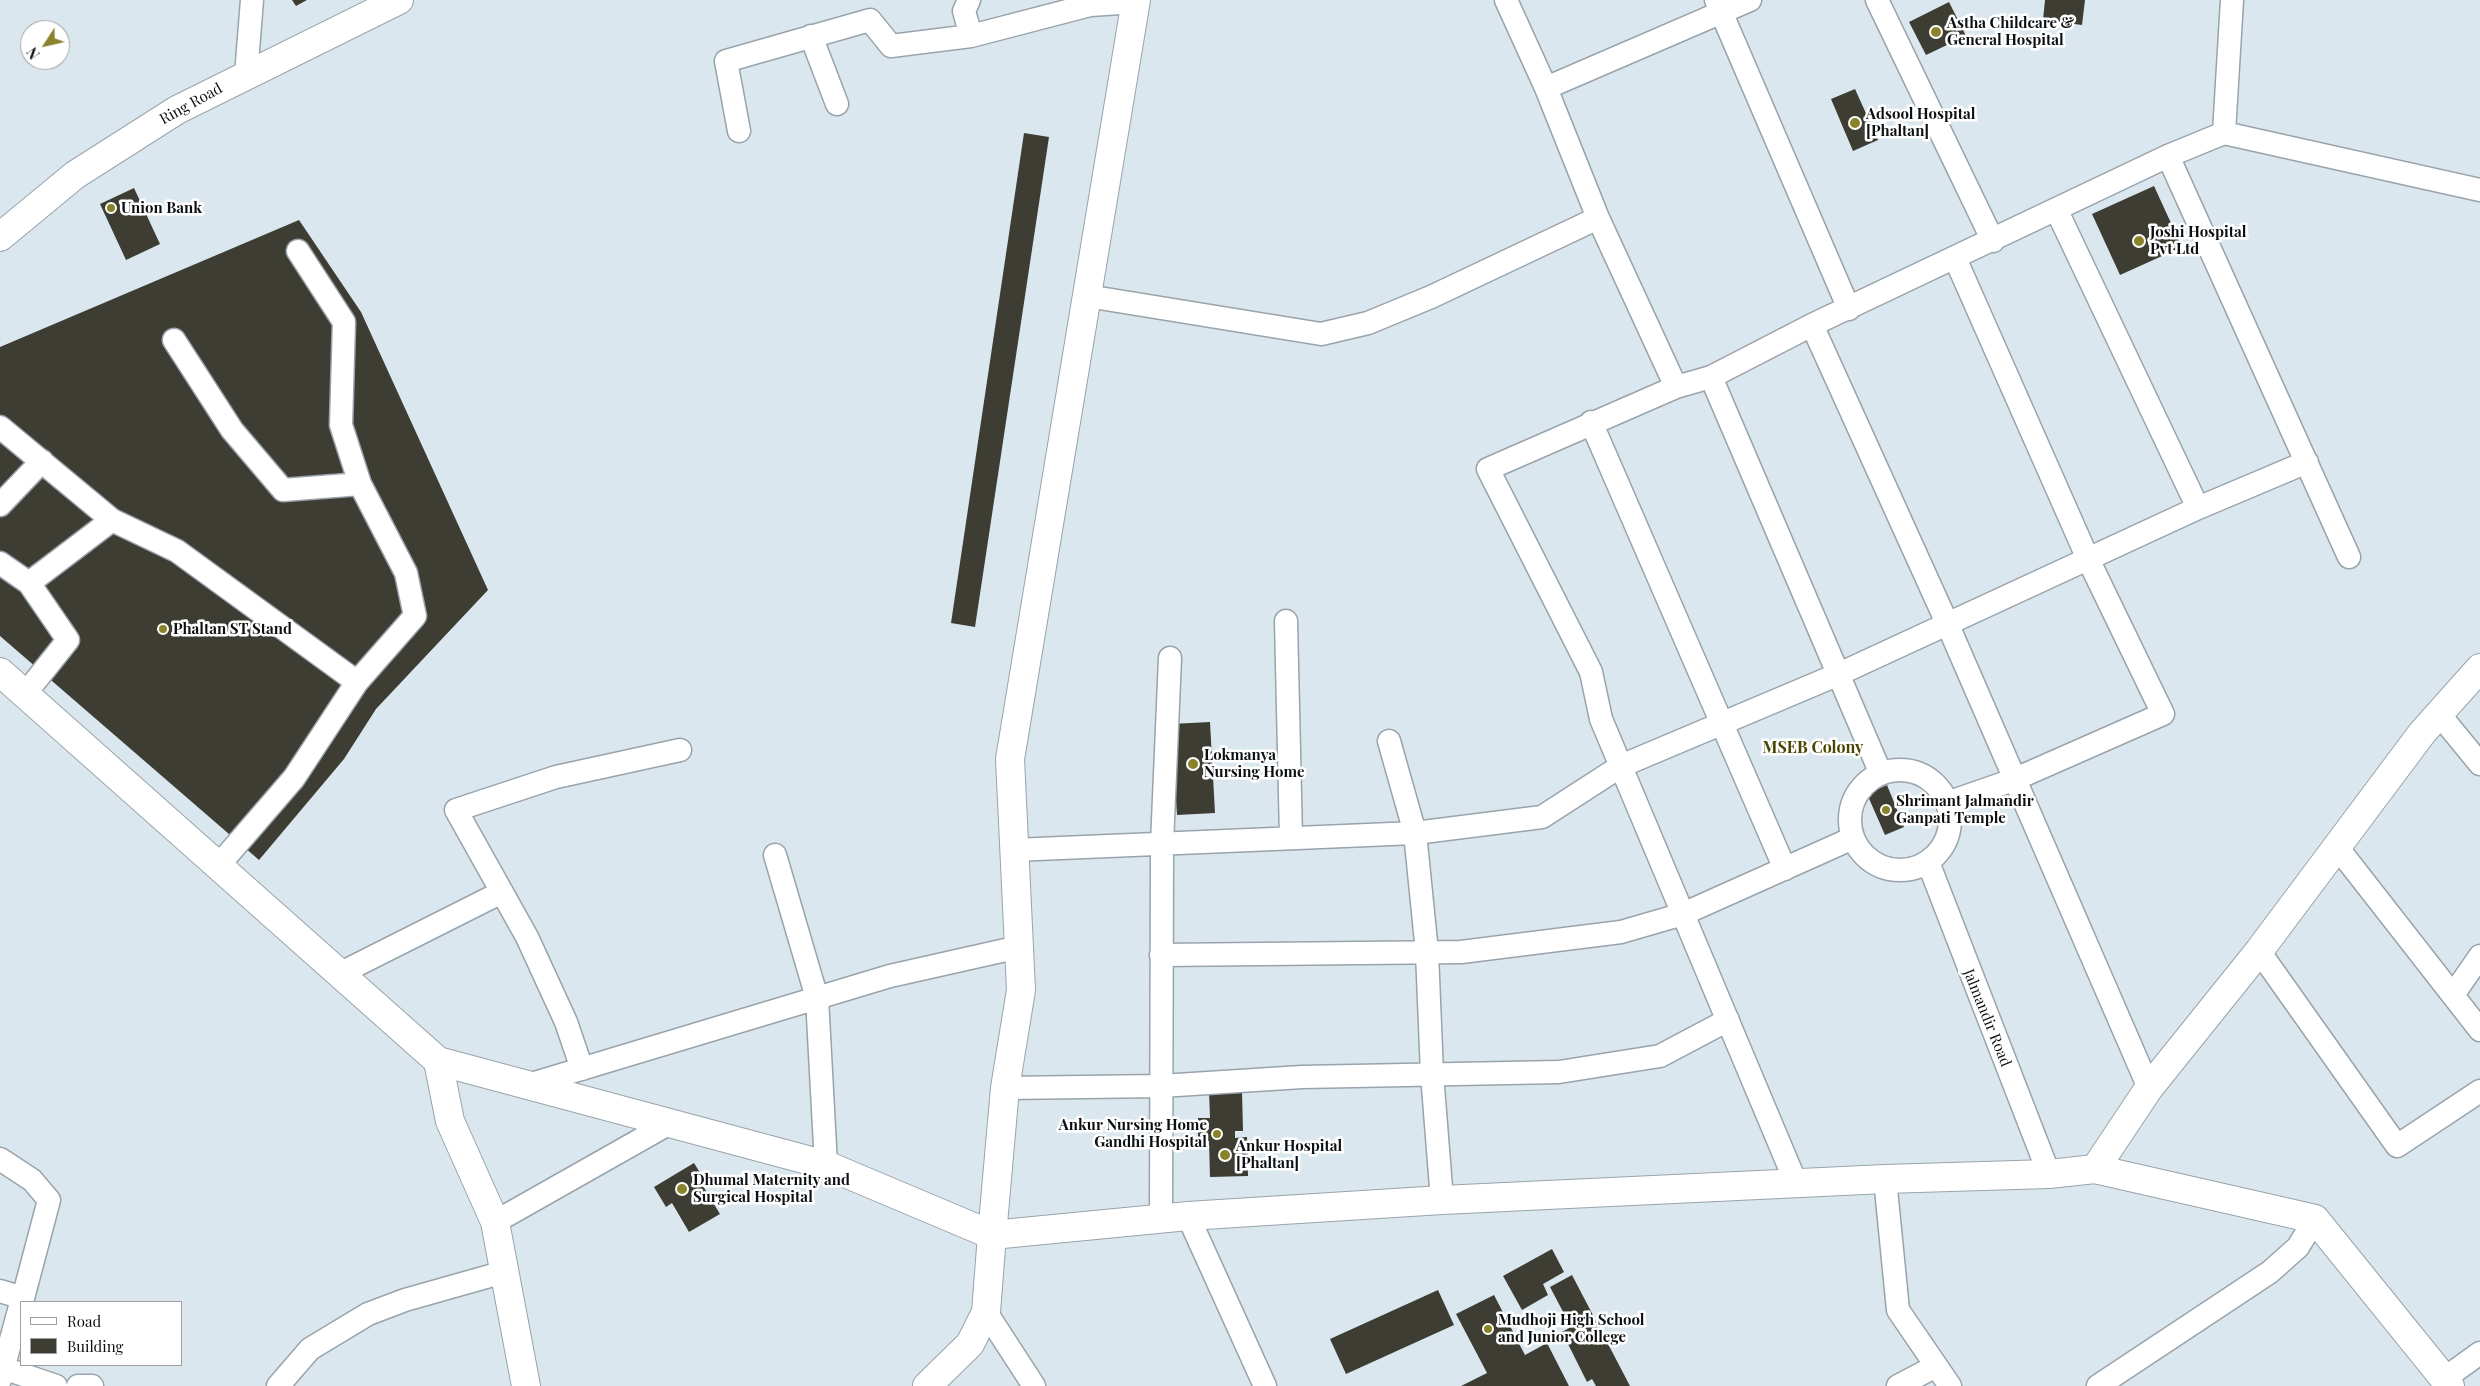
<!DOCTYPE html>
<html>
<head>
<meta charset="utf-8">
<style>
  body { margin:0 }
  #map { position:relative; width:2480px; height:1386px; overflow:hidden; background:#dbe7ef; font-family:"Playfair Display",serif }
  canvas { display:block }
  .legend { position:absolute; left:20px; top:1301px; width:162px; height:65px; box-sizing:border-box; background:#fff; border:1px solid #9e9fa1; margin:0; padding:6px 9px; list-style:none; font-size:15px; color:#0d1013 }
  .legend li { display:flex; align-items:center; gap:10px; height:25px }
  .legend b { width:25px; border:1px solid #9e9fa1 }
  .north { position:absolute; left:20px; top:20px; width:50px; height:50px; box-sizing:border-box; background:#fff; border:1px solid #9e9fa1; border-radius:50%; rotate:235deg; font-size:14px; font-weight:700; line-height:20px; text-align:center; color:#0d1013 }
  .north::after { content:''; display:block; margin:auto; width:18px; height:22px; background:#8a832b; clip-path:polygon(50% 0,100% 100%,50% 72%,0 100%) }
</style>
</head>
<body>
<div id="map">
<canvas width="2480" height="1386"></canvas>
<ul class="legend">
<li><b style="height:6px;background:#fff"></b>Road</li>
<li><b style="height:14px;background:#3d3d33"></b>Building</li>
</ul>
<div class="north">N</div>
</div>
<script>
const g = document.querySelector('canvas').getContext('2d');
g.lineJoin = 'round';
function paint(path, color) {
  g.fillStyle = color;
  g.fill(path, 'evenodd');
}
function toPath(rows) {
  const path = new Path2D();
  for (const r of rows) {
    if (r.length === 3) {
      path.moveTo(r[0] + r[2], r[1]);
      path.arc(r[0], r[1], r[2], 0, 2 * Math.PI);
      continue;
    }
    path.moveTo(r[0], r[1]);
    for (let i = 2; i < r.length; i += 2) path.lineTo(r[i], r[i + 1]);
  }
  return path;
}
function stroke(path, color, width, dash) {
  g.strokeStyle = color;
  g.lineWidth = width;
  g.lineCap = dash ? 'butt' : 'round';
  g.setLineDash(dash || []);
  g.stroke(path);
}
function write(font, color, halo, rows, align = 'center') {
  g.font = font + ' "Playfair Display",serif';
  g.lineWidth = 5;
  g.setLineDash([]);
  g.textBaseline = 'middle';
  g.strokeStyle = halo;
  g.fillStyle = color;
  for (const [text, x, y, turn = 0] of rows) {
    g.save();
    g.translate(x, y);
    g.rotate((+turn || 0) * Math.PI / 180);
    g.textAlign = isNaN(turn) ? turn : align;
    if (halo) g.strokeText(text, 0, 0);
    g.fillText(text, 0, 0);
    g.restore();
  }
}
paint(toPath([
  [292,0,307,0,296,6],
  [2045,0,2085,0,2082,25,2043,20],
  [1949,2,1966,36,1926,55,1909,22],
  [1855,89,1878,140,1853,151,1831,99],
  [1024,133,1049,137,975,627,951,623],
  [2154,186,2182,247,2120,275,2092,214],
  [134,188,160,244,126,260,100,204],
  [299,220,361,312,488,590,376,709,344,759,259,860,0,636,0,347],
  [1210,722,1215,813,1177,815,1171,724],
  [1887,785,1904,827,1885,835,1867,794],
  [1209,1091,1242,1091,1243,1131,1235,1131,1235,1138,1247,1137,1248,1176,1210,1177,1209,1141,1198,1141,1198,1118,1210,1118],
  [694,1163,707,1184,703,1186,720,1214,689,1232,672,1203,666,1207,654,1187],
  [1552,1249,1564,1272,1543,1284,1548,1295,1522,1310,1503,1276],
  [1572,1275,1630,1386,1596,1386,1592,1379,1587,1382,1562,1332,1571,1327,1550,1287],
  [1438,1290,1454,1325,1346,1374,1330,1339],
  [1494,1295,1525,1355,1547,1343,1569,1386,1461,1386,1487,1373,1456,1314]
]), '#3d3d33');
const minor = toPath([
  [969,0,964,11,971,36],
  [1506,0,1546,88,1598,218,1676,387],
  [1716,0,1849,309],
  [1877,0,1993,241],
  [811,36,837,104],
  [246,75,252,0],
  [1546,88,1750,0],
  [739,131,726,61,870,20,891,46,971,36,1090,5,1136,2],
  [2224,133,2480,190],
  [2168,156,2349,557],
  [2057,211,2198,508],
  [298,251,344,322,341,425,360,484],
  [1087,296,1321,334,1368,323,1431,297,1598,218],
  [1812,325,1947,623,2149,1088],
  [174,340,232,430,283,490,360,484,406,573,415,616,357,682],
  [1711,377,1881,774],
  [1591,422,1785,869],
  [0,427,112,520],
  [0,505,42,461],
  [0,563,29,583],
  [1286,621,1291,838],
  [25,694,68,640,29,583,112,520,177,551,357,682,294,778,218,866],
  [2439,714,2480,764],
  [1389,741,1415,833,1427,952,1432,1074,1442,1200],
  [1900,820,50],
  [1947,803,2013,780,2163,714,2088,559,1955,258],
  [2337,847,2480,1030],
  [1014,850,1415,833,1542,817,1621,766,1839,674,2198,508,2307,462],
  [775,855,817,998,826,1165],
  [1928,862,2049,1174],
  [2259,951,2397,1146,2480,1091],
  [1161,955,1461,952,1621,932,1683,914,1853,838],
  [339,974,502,892],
  [2453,995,2480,956],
  [582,1069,566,1022,527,937,456,810,556,777,680,750],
  [528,1085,890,976,1019,947],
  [1005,1088,1161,1086,1302,1077,1559,1072,1660,1056,1728,1020],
  [0,1159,32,1180,49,1200,22,1302],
  [1885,1179,1898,1310,1950,1386],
  [1796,1183,1601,719,1591,672,1488,469,1676,387,1711,377,1812,325,2168,156,2224,133,2232,0],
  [1188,1216,1265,1386],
  [1161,1218,1162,844,1170,658],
  [495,1222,670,1123],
  [0,1291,23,1298],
  [986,1312,1034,1386],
  [3,1368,56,1386],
  [2444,1379,2480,1353],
  [0,1380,21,1303],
  [78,1386,92,1386],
  [278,1386,310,1349,368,1314,405,1300,504,1272],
  [1898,1386,1936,1366],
  [2098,1386,2270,1272,2298,1247,2315,1219]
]);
const tertiary = toPath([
  [438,1061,450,1121,495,1222,526,1386],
  [927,1386,970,1344,986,1312,992,1235]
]);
const secondary = toPath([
  [2095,1169,2149,1088,2259,951,2422,733,2480,668]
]);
const primary = toPath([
  [0,672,438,1061,826,1165,992,1235,1188,1216,1442,1200,1885,1179,2049,1174,2095,1169,2315,1219,2450,1386],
  [992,1235,1005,1088,1021,990,1010,759,1136,0]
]);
const trunk = toPath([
  [0,237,75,175,177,110,399,0]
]);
stroke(minor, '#99a3ab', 25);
stroke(tertiary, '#99a3ab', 30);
stroke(secondary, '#99a3ab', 30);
stroke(primary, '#99a3ab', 30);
stroke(trunk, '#99a3ab', 30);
stroke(minor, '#fff', 22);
stroke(tertiary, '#fff', 28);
stroke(secondary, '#fff', 28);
stroke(primary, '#fff', 28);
stroke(trunk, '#fff', 28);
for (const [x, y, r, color] of [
  [1936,32,6,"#8a832b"],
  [1855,123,6,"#8a832b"],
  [111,208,5,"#8a832b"],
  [2139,241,6,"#8a832b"],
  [163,629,5,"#8a832b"],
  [1193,764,6,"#8a832b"],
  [1886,810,5,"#8a832b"],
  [1217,1134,5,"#8a832b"],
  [1225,1155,6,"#8a832b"],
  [682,1189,6,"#8a832b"],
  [1488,1329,5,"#8a832b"]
]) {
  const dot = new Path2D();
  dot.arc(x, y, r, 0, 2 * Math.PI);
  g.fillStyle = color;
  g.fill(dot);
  stroke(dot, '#fff', 2);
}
write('bold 15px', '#0d1013', '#fff', [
  ["Astha Childcare &",1947,23],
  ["General Hospital",1947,40],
  ["Adsool Hospital",1866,114],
  ["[Phaltan]",1866,131],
  ["Union Bank",121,208],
  ["Joshi Hospital",2150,232],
  ["Pvt Ltd",2150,249],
  ["Phaltan ST Stand",173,629],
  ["Lokmanya",1204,755],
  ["Nursing Home",1204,772],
  ["Shrimant Jalmandir",1896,801],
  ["Ganpati Temple",1896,818],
  ["Ankur Nursing Home",1207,1125,"right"],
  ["Gandhi Hospital",1207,1142,"right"],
  ["Ankur Hospital",1236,1146],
  ["[Phaltan]",1236,1163],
  ["Dhumal Maternity and",693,1180],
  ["Surgical Hospital",693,1197],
  ["Mudhoji High School",1498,1320],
  ["and Junior College",1498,1337]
], 'left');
write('15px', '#0d1013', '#fff', [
  ["Ring Road",191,104,-29],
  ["Jalmandir Road",1987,1018,68]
]);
write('bold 16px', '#494401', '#fff', [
  ["MSEB Colony",1813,748]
]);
</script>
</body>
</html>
